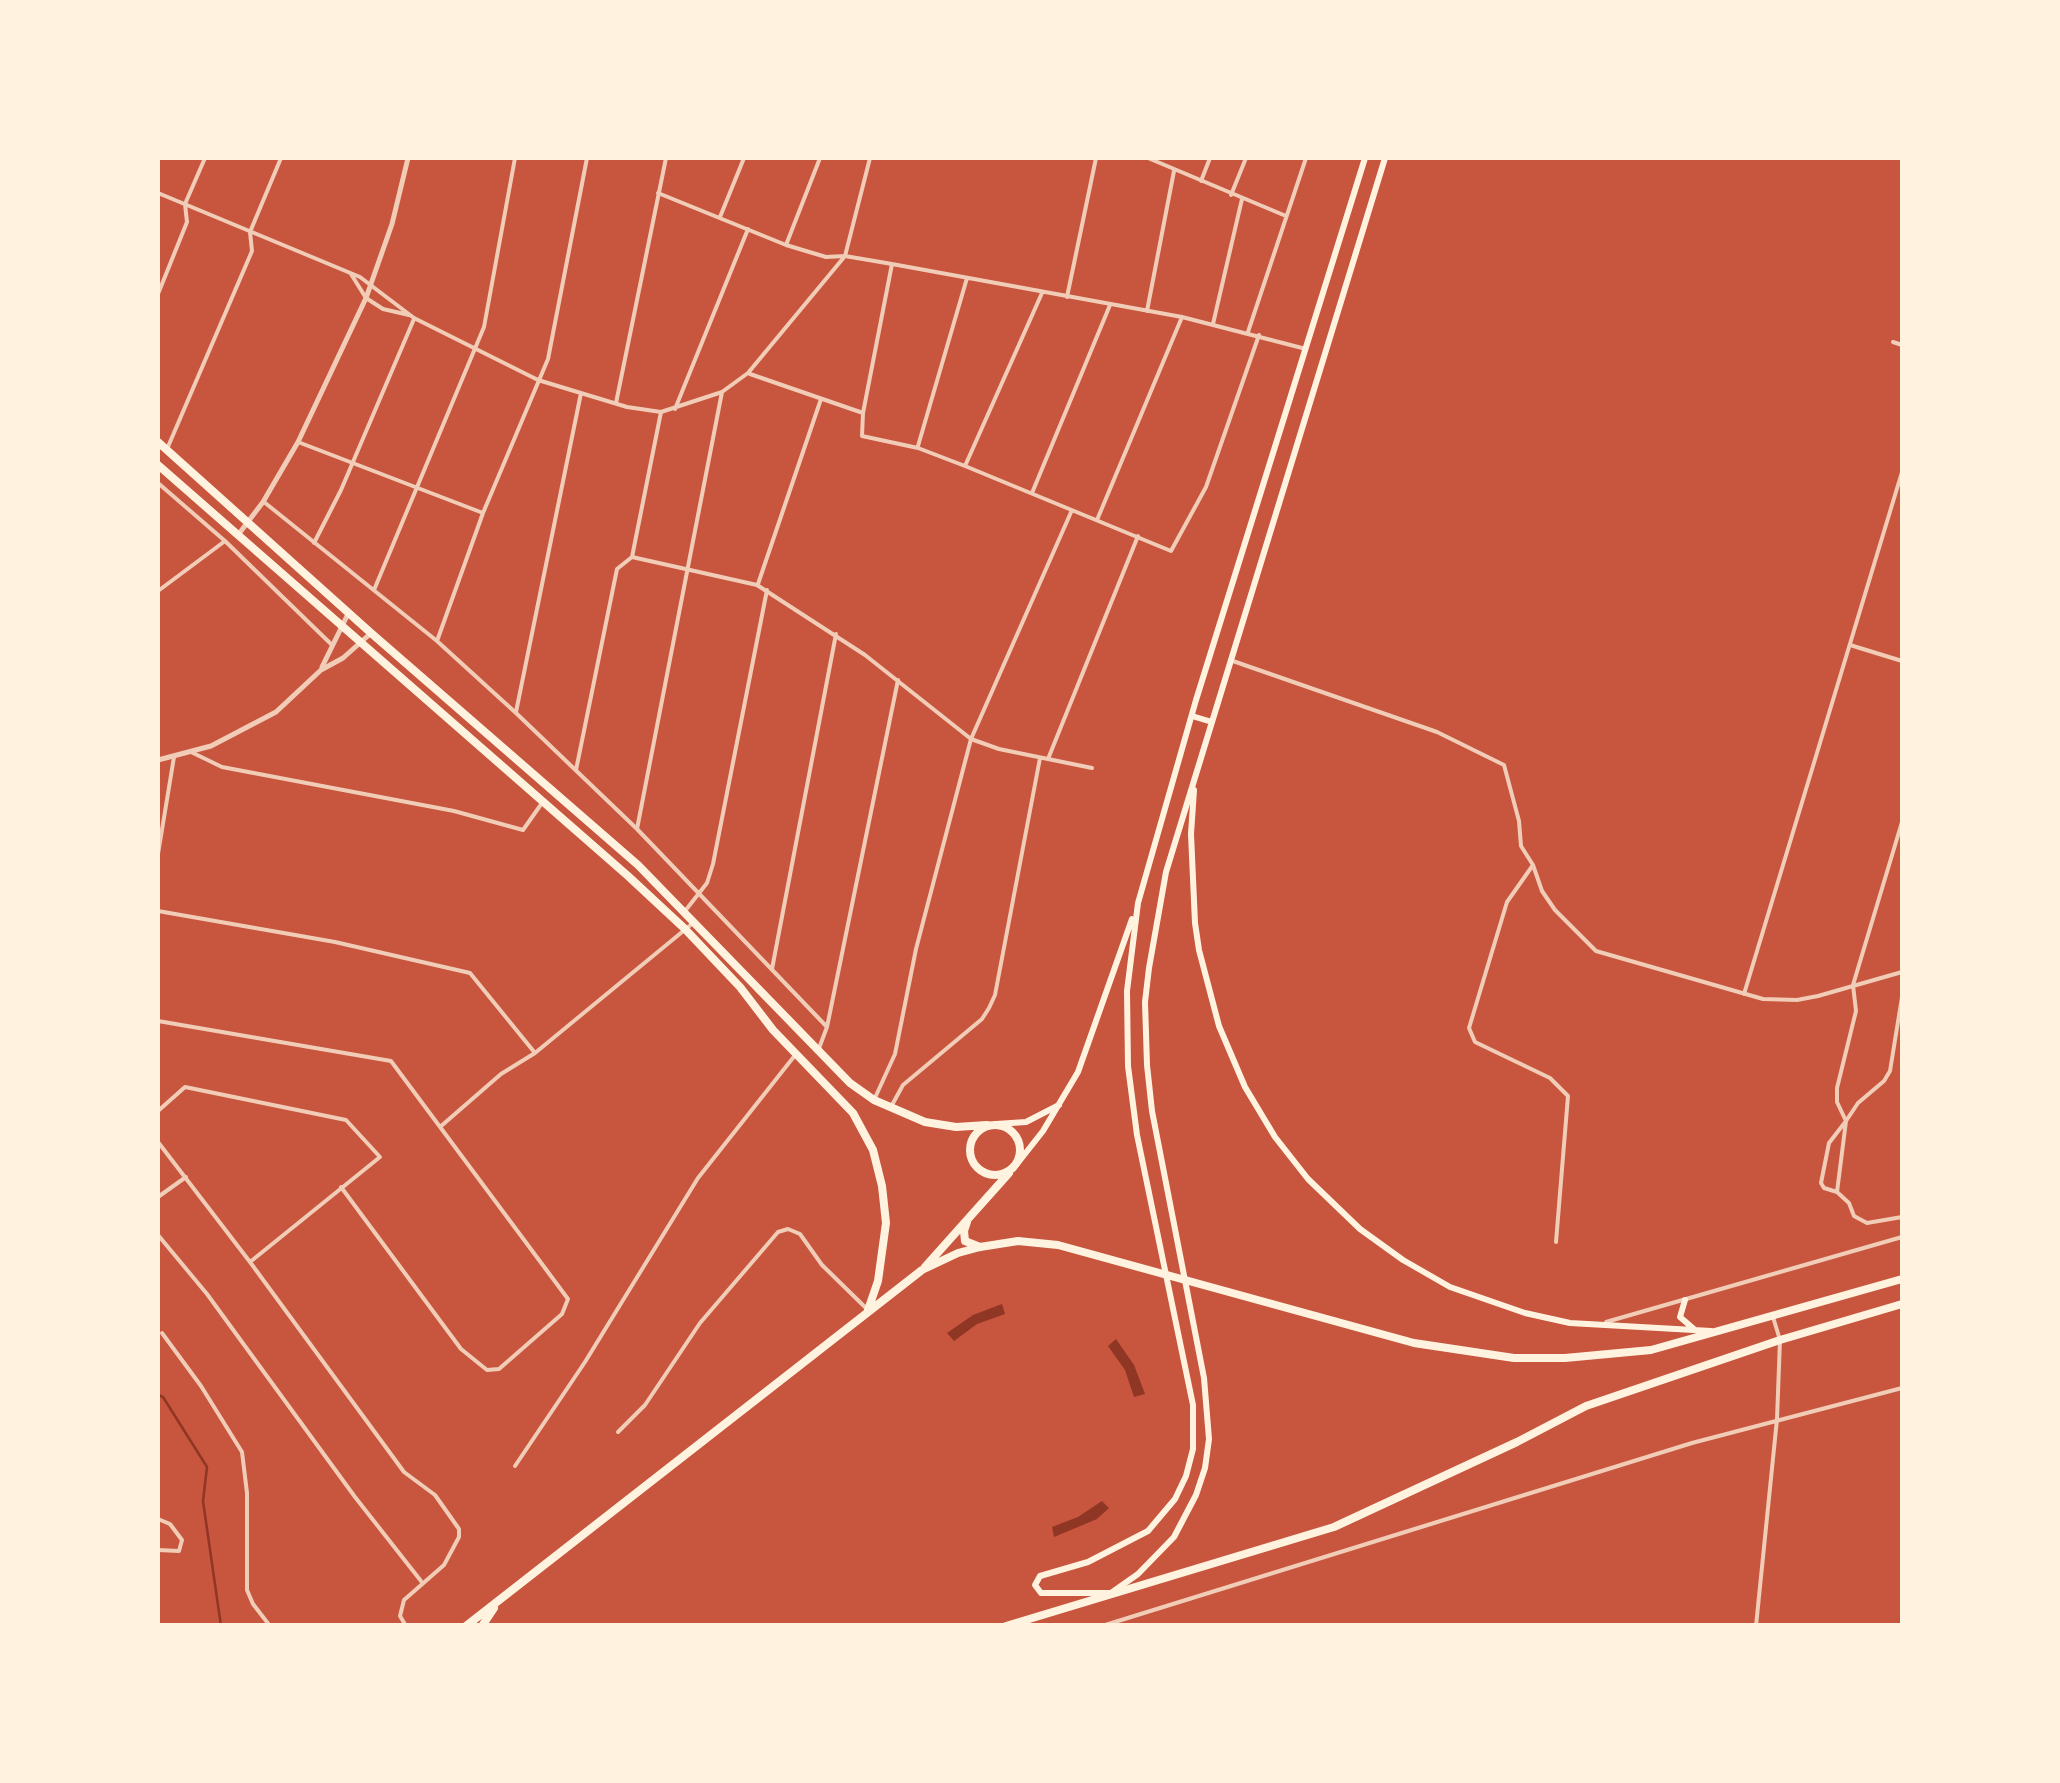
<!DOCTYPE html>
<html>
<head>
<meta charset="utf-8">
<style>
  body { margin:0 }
  #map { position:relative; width:2060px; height:1783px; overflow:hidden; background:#c8553d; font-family:Inter,sans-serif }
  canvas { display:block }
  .frame { position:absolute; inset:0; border:160px solid #fff3e0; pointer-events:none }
</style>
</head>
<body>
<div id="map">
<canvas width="2060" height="1783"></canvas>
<div class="frame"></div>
</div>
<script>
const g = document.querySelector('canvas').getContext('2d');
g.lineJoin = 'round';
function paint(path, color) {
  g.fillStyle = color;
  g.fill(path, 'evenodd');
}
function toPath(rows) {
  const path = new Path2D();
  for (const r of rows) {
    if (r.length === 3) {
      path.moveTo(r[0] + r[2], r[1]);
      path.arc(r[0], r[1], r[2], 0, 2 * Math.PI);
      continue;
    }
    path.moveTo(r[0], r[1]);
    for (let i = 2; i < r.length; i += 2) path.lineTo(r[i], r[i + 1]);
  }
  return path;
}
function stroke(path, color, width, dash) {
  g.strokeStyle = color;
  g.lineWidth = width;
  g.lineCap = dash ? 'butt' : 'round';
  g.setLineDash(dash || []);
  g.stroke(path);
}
paint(toPath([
  [1002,1304,1005,1314,977,1324,954,1341,947,1333,973,1315],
  [1116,1339,1134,1365,1145,1394,1134,1397,1125,1370,1108,1346],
  [1102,1501,1109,1508,1097,1519,1054,1537,1052,1527,1078,1517]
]), '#8f3625');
stroke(toPath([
  [158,1395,163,1397,207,1467,203,1501,221,1626]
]), '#8f3625', 2.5);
stroke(toPath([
  [1148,158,1286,216],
  [1201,181,1210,158],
  [158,193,360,277,414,318,538,380,627,407,661,412,722,392,748,373,845,256,870,158],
  [658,193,786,245,826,257,845,256,892,264,1182,317,1306,349],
  [1231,195,1246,158],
  [720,217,744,158],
  [786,245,820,158],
  [892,264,863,413,862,436,918,448,965,466,1171,551,1206,487,1259,335],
  [351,274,366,298,383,309,409,315],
  [158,294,187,222,185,204,205,158],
  [1067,297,1096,158],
  [1147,311,1174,171],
  [1213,324,1242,199],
  [1248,332,1306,158],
  [1893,342,1902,345],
  [750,374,863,413],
  [616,403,666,158],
  [675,409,748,229],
  [298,442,483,513],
  [918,446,967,278],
  [167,449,252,251,250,232,281,158],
  [965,466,1042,293],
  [158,483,225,541,332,645],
  [1032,493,1110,305],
  [264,502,437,641,516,713,637,829,827,1027],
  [1097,520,1182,317],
  [314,543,341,490,414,319],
  [632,557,757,585,865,655,971,739,999,749,1092,768],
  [632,557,661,412],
  [758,584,821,399],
  [374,590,484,327,515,158],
  [158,591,225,541],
  [437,641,483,513,548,359,587,158],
  [1850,645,1902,661],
  [1230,660,1437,732,1504,765,1519,821,1521,846,1533,865,1542,891,1555,910,1596,951,1763,999,1797,1000,1818,996,1902,972],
  [516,712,581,393],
  [191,752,222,767,454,811,523,830,542,803],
  [1048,759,1138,536],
  [576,770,617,569,632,557],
  [1902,822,1853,985,1856,1011,1837,1088,1837,1102,1846,1121,1829,1143,1821,1183,1824,1188,1837,1192,1849,1203,1854,1216,1867,1223,1902,1217],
  [637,829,722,392],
  [158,854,174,757],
  [1533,865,1507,902,1469,1028,1475,1042,1550,1078,1568,1096,1556,1242],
  [158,911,335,942,470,973,535,1053],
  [685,911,707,883,713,864,767,590],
  [772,969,836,634],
  [1744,994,1902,472],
  [158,1021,391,1061,568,1299,562,1314,499,1369,487,1370,461,1349,341,1187],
  [818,1051,827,1027,898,680],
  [874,1100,895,1054,916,949,971,739,1072,510],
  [892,1105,903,1085,982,1019,989,1008,995,995,1040,758],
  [158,1111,185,1087,346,1120,380,1157,250,1262],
  [440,1127,501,1074,535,1053,693,923],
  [158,1142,250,1262,404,1472,435,1495,459,1529,459,1537,444,1565,404,1600,400,1616,406,1626],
  [1837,1192,1846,1121,1858,1103,1884,1081,1890,1071,1902,997],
  [158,1197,186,1177],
  [158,1235,207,1294,355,1497,421,1581],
  [1606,1322,1902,1237],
  [162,1333,201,1386,242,1452,247,1493,247,1590,253,1604,270,1626],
  [618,1432,645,1405,700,1323,778,1232,788,1229,800,1234,822,1265,868,1310],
  [515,1466,585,1362,698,1178,796,1054],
  [158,1519,170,1524,182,1540,179,1551,158,1550],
  [1102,1626,1692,1443,1902,1388],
  [1756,1626,1777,1419,1780,1340,1773,1317]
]), '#f1ccb7', 4);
stroke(toPath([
  [238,535,263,502,298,442,366,298,392,224,408,158],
  [322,667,348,614],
  [158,760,211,746,276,712,321,670,343,658,370,634]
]), '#f1ccb7', 5);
stroke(toPath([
  [1192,716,1212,722],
  [1194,790,1191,834,1195,923,1199,950,1219,1026,1245,1087,1275,1137,1308,1179,1360,1229,1403,1260,1450,1287,1525,1313,1570,1323,1711,1331],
  [1138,903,1127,991,1128,1066,1137,1135,1193,1405,1193,1449,1186,1476,1175,1499,1148,1531,1088,1562,1040,1576,1035,1585,1041,1593,1111,1593,1138,1574,1174,1537,1196,1495,1205,1468,1209,1439,1204,1378,1152,1111,1147,1065,1145,1002,1149,968,1166,872,1385,158],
  [1138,903,1196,700,1365,158],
  [996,1124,1026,1122,1059,1105],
  [1013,1169,1043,1131,1078,1072,1132,919],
  [1685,1300,1680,1317,1695,1330]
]), '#fff3e0', 6);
stroke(toPath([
  [158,442,371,633,638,865,850,1083,874,1100,925,1122,956,1127,987,1125],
  [158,465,628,876,685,929,740,987,773,1030,853,1113,873,1150,882,1186,886,1223,878,1281,868,1310],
  [995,1150,25],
  [967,1222,964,1231,965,1241,980,1247],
  [925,1267,1009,1173],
  [466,1626,922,1270,958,1253,980,1247,1018,1241,1058,1245,1414,1343,1514,1358,1565,1358,1651,1350,1902,1279],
  [482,1626,494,1608],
  [1006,1626,1334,1527,1517,1442,1586,1406,1780,1340,1902,1304]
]), '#fff3e0', 8);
</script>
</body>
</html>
